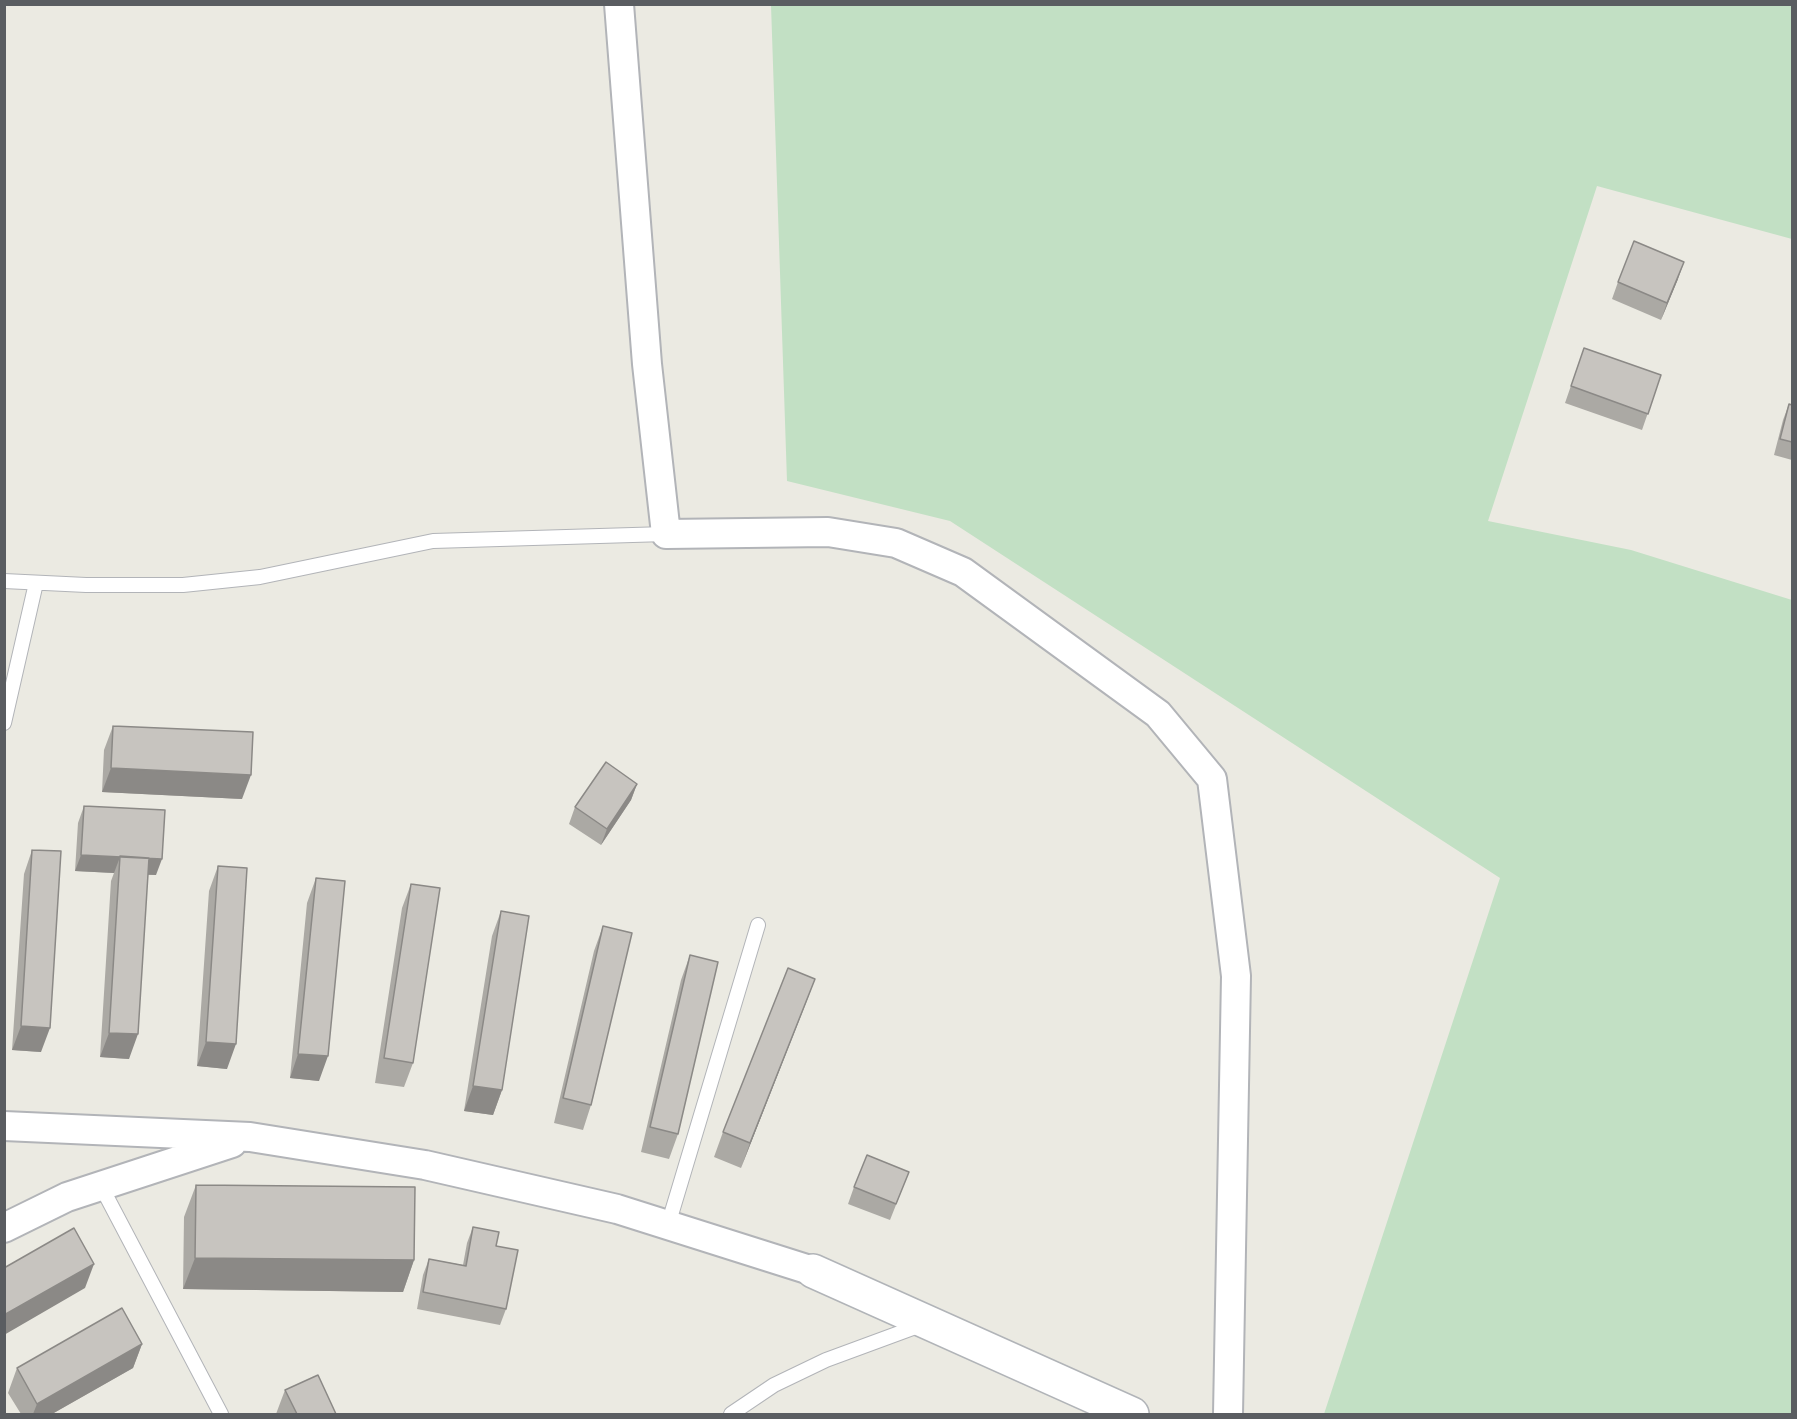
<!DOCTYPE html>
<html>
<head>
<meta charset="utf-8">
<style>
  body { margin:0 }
  #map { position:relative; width:1797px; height:1419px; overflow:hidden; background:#ebeae2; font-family:"Varela Round",sans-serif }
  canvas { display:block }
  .frame { position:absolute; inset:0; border:6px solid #5a5d61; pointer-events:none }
</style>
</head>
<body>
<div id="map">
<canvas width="1797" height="1419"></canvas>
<div class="frame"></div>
</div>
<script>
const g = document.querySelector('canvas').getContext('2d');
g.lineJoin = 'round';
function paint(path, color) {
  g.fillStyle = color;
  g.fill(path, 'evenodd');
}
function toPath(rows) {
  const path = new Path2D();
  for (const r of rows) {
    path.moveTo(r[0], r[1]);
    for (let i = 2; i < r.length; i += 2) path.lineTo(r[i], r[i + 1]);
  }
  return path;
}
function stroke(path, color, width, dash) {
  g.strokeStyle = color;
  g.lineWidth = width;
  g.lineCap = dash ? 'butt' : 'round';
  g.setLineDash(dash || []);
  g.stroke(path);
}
paint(toPath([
  [771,5,1792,5,1792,239,1597,186,1488,521,1631,550,1792,600,1792,1414,1324,1414,1500,878,950,521,787,481]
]), '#c2e0c4');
const lane = toPath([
  [4,581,86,585,183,585,260,577,433,541,666,534],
  [4,723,36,583],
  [101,1186,221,1414],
  [668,1225,758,925],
  [731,1414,774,1385,826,1360,921,1325]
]);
const street = toPath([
  [619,4,647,364,666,534,828,532,896,543,963,572,1158,714,1212,779,1236,976,1228,1414],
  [4,1126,250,1137,425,1165,617,1209,813,1271],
  [4,1228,67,1197,232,1143]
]);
const secondary = toPath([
  [813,1271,1132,1414]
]);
stroke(lane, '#b2b4b8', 16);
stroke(street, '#b2b4b8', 32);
stroke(secondary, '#b1b4b8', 36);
stroke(lane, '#fff', 14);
stroke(street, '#fff', 28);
stroke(secondary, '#fff', 33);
paint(toPath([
  [1678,279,1661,320,1612,299,1618,282],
  [1584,348,1661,375,1642,430,1565,403],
  [1789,404,1792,405,1792,460,1774,455,1783,420],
  [113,726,242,799,102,792,104,750],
  [637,784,631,800,601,845,569,824,575,807],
  [84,806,156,875,148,875,129,1059,100,1057,111,881,114,873,75,871,78,823],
  [32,850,41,1052,12,1050,24,874],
  [218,866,227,1069,197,1066,209,891],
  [316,878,319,1081,290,1078,307,903],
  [411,884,413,1063,404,1087,375,1083,402,908],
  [501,911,502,1090,493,1115,464,1111,492,936],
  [603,926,591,1105,583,1130,554,1123,594,951],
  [690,955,678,1134,669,1159,641,1152,681,980],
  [815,979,741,1168,714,1157,723,1132],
  [909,1172,890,1220,848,1204,854,1187],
  [196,1185,414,1260,403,1292,183,1289,184,1217],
  [473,1227,496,1246,506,1309,500,1325,417,1309,423,1275,429,1259,463,1265,467,1243],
  [142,1344,133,1368,52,1414,21,1414,8,1393,17,1368],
  [285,1390,336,1414,276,1414]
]), '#aba9a4');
paint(toPath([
  [1684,262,1678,279,1661,320,1667,303],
  [111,768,251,775,242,799,102,792],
  [637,784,631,800,601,845,607,829],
  [81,855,120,857,114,873,75,871],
  [120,857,162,859,156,875,119,873],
  [815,979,806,1003,741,1168,750,1143],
  [21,1026,50,1028,41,1052,12,1050],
  [109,1033,138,1034,129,1059,100,1057],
  [206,1042,236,1044,227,1069,197,1066],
  [298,1054,328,1056,319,1081,290,1078],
  [473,1086,502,1090,493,1115,464,1111],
  [195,1258,414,1260,403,1292,183,1289],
  [94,1264,85,1288,4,1335,4,1315],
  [142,1344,133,1368,52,1414,33,1414,37,1404]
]), '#8b8986');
const building = toPath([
  [1634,241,1684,262,1667,303,1618,282,1634,241],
  [1584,348,1661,375,1648,414,1571,386,1584,348],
  [1789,404,1792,405,1792,442,1780,439,1789,404],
  [113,726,253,732,251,775,111,768,113,726],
  [606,762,637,784,607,829,575,807,606,762],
  [84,806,165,810,162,859,81,855,84,806],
  [32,850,61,851,50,1028,21,1026,32,850],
  [120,856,149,858,138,1034,109,1033,120,856],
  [218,866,247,868,236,1044,206,1042,218,866],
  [316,878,345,881,328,1056,298,1054,316,878],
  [411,884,440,888,413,1063,384,1058,411,884],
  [501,911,529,916,502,1090,473,1086,501,911],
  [603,926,632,933,591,1105,563,1098,603,926],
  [690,955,718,962,678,1134,650,1127,690,955],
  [788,968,815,979,750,1143,723,1132,788,968],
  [867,1155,909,1172,896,1204,854,1187,867,1155],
  [196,1185,415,1187,414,1260,195,1258,196,1185],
  [473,1227,499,1232,496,1246,518,1250,506,1309,423,1292,429,1259,466,1266,473,1227],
  [74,1228,94,1264,4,1315,4,1268,74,1228],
  [122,1308,142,1344,37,1404,17,1368,122,1308],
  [318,1375,336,1414,297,1414,285,1390,318,1375]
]);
paint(building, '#c7c4bf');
stroke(building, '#8b8986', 1.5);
</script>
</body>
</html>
